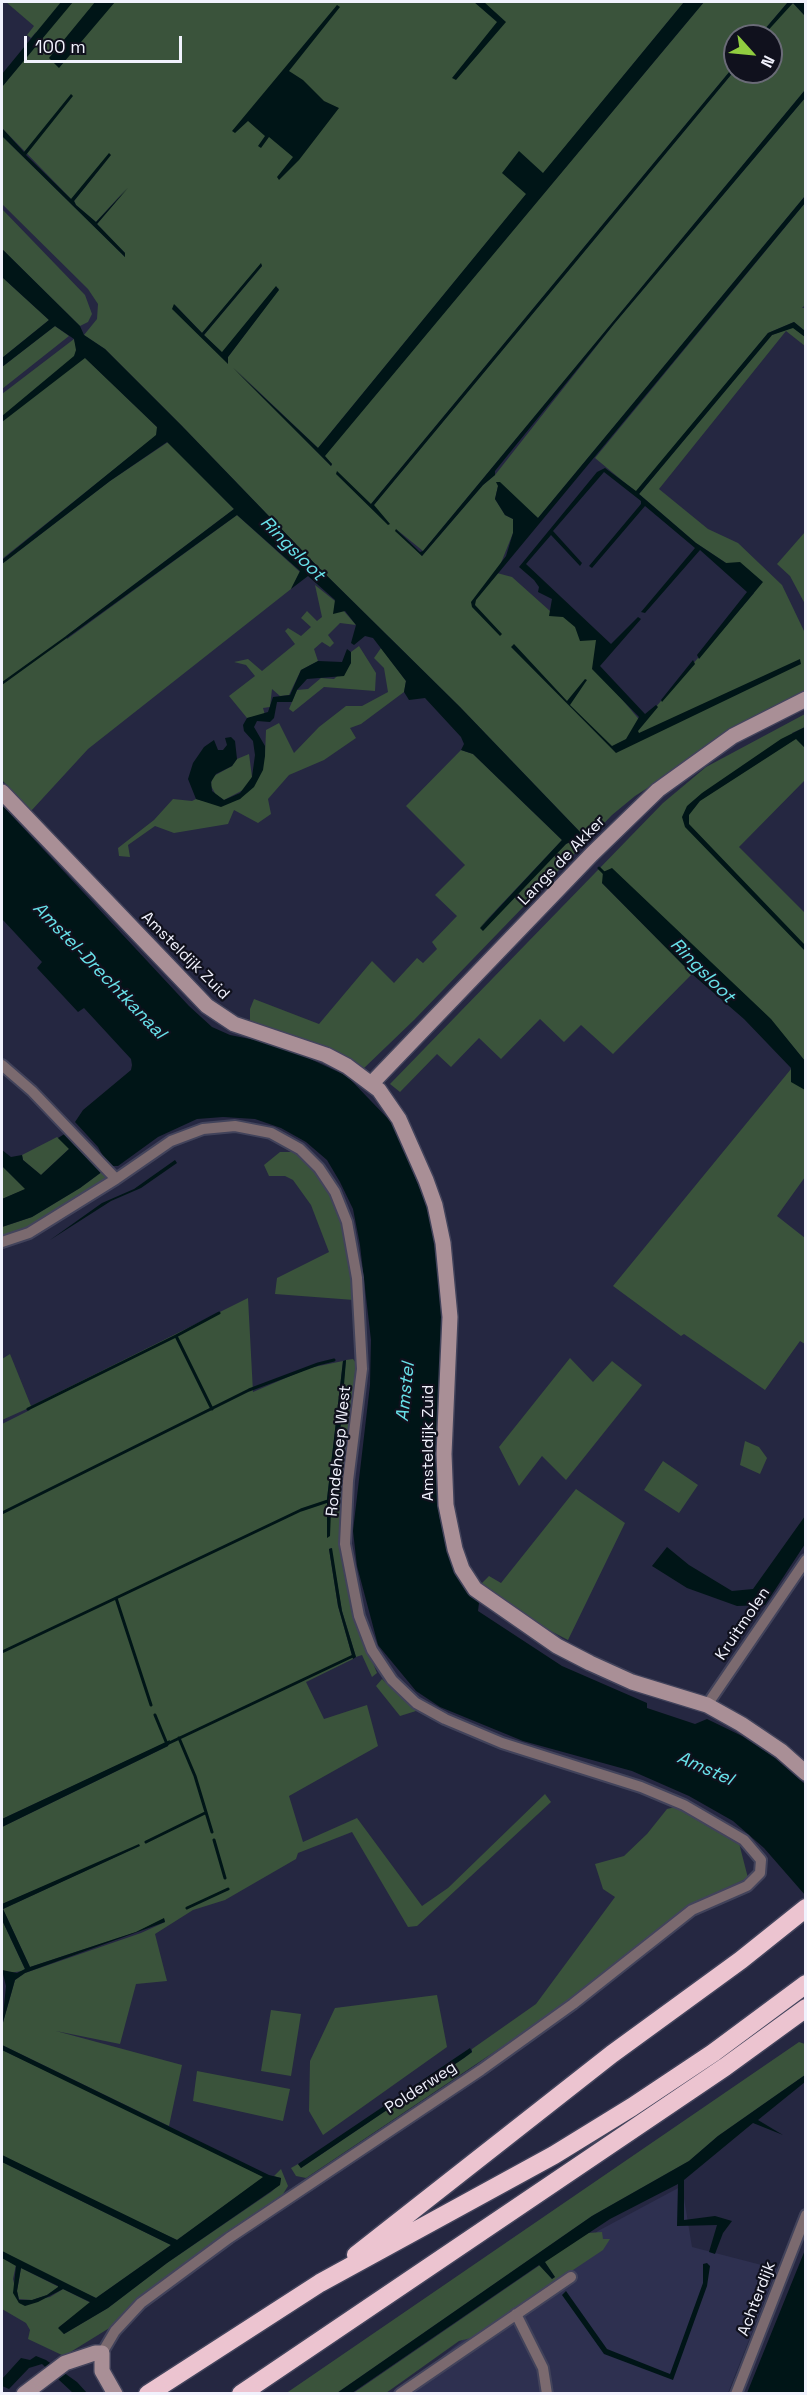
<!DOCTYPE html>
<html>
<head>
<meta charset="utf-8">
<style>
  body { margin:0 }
  #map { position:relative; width:807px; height:2395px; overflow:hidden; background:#252741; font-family:"Space Grotesk",sans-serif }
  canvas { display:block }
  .frame { position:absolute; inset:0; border:3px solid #f1f2fd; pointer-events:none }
  .north { position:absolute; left:723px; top:24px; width:60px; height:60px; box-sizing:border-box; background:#10111d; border:2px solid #6a6b77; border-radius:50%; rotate:117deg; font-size:16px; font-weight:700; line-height:24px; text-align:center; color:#f1f2fd }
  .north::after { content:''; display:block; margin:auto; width:21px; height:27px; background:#91cd40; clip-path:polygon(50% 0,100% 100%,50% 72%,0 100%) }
  .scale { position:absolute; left:24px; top:36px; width:158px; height:27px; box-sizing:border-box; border:3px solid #f1f2fd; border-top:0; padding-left:8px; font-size:18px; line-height:21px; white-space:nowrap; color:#f1f2fd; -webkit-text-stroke:4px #10111d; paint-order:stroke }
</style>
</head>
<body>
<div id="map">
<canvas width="807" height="2395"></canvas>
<div class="frame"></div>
<div class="north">N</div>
<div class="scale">100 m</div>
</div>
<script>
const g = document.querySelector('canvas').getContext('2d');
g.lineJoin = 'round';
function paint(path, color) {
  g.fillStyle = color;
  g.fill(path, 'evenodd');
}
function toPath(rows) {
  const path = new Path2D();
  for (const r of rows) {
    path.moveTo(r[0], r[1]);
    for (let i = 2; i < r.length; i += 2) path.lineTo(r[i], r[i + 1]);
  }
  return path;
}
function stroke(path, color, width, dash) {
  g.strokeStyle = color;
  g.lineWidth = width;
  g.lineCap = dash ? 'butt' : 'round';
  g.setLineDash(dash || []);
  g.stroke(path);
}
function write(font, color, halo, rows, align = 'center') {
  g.font = font + ' "Space Grotesk",sans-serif';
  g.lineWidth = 4.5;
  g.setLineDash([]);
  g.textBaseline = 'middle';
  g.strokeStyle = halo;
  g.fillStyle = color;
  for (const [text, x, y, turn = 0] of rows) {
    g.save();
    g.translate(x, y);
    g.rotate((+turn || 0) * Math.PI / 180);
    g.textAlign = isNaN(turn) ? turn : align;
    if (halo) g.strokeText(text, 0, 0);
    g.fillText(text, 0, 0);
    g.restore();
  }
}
paint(toPath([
  [682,2186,692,2247,777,2269,728,2393,390,2394,428,2368,598,2231]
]), '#2e3050');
paint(toPath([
  [6,2,684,2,318,448,234,368,331,466,332,464,324,456,704,2,788,2,759,36,735,36,735,65,371,504,373,506,735,70,735,72,771,72,771,36,763,36,783,11,793,3,805,16,805,90,423,551,396,529,422,556,483,485,495,475,614,324,805,98,805,196,538,518,498,486,495,499,505,515,513,519,513,533,497,573,512,577,550,611,550,616,560,603,609,649,594,666,642,723,754,593,726,563,696,543,639,494,772,335,793,327,805,337,805,346,786,331,659,489,708,529,738,543,782,585,805,633,805,691,772,708,635,796,612,815,414,1020,362,1070,250,1023,250,1009,254,999,319,1024,372,961,394,983,417,958,423,963,437,949,432,942,457,916,435,895,465,865,406,806,461,750,473,754,562,840,480,927,566,844,572,841,577,846,579,844,581,841,578,837,581,833,460,707,319,568,182,426,105,349,84,335,97,319,98,304,88,289,2,204,2,136,125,257,125,253,97,224,127,188,96,222,76,205,74,201,111,155,72,200,2,128,2,87,29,53,36,32,31,38,27,35,34,26],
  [261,264,262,266,204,335,222,353,276,287,279,289,228,357,228,363,173,309,175,305,202,333],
  [805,203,806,304,802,308,805,308,805,331,794,322,768,333,636,492,595,458],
  [2,209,85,295,92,314,88,322,80,326,2,249],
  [2,277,49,320,2,358],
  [55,326,69,336,2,389,2,367],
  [74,339,77,350,157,427,157,435,2,559,2,394],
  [168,442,234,509,66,636,67,639,237,515,300,572,291,589,88,749,31,811,2,780,2,564,110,481],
  [805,532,805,604,790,576,777,564],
  [315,585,335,601,356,625,340,623,328,635,334,643,330,647,322,642,314,649,318,661,301,670,289,695,280,696,272,689,270,707,263,708,265,715,247,718,229,696,255,676,246,665,234,662,248,659,262,671,295,644,285,631,288,628,301,636,311,627,301,618,307,611,317,621,322,617],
  [359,646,376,673,375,691,324,687,293,712,289,709,297,690,308,689,321,678,334,679,351,663,351,652],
  [381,648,406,681,404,692,361,724,350,728,356,738,324,760,289,775,268,799,271,814,258,823,234,810,228,824,174,833,155,826,128,845,130,857,119,856,118,848,154,820,173,799,192,801,196,799,216,804,240,799,265,756,266,730,279,723,294,753,319,727,346,706,362,706,388,692,384,668,374,658],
  [805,714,805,727,792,733,805,748,805,780,739,847,805,913,805,1061,770,1019,612,869,602,883,692,974,613,1054,581,1025,564,1042,540,1019,501,1059,479,1038,451,1067,437,1054,400,1092,390,1084,663,803,706,767],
  [249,754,252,777,245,789,224,800,216,795,211,786,212,777,232,766,237,759],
  [791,1069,805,1090,805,1177,777,1216,805,1238,805,1344,800,1341,765,1390,684,1334,681,1336,613,1286],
  [57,1137,70,1148,41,1175,23,1160,22,1155],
  [280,1152,295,1152,311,1164,328,1188,341,1218,349,1258,354,1300,275,1294,277,1278,329,1252,311,1205,293,1180,285,1176,269,1176,264,1165],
  [2,1167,3,1167,26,1189,2,1199],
  [103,1171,107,1178,66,1207,30,1228,2,1238,2,1227,32,1217,80,1188],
  [248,1298,253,1392,309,1368,343,1361,327,1499,327,1537,346,1360,353,1359,356,1363,340,1515,343,1568,357,1624,377,1673,372,1677,362,1655,356,1657,342,1611,331,1548,329,1549,338,1606,353,1659,306,1682,324,1719,367,1705,378,1746,289,1796,303,1842,357,1818,422,1906,448,1888,545,1794,551,1802,417,1926,408,1927,352,1832,298,1853,296,1859,225,1900,193,1910,155,1934,167,1981,136,1984,120,2044,56,2031,182,2065,169,2126,2,2045,2,2026,15,1980,25,1973,141,1933,165,1922,164,1919,136,1932,30,1967,3,1909,139,1846,2,1904,2,1827,168,1746,169,1741,2,1819,2,1424,30,1410,31,1407,2,1420,2,1359,10,1354,31,1406],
  [570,1358,593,1382,612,1361,642,1385,566,1480,542,1456,519,1486,499,1447],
  [745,1441,759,1447,767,1458,760,1474,740,1465],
  [663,1461,698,1485,679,1513,644,1490],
  [576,1489,625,1523,568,1640,512,1611,480,1585,489,1576,501,1583],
  [382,1679,416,1711,400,1716,376,1686],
  [679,1806,739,1843,748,1878,689,1905,607,1972,545,2018,306,2178,296,2176,291,2168,298,2164,301,2168,464,2058,472,2052,472,2049,536,2004,615,1897,603,1889,595,1864,624,1856,647,1834,667,1809],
  [2,1920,25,1969,22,1971,9,1973,2,1970],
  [437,1995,447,2047,323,2135,309,2111,310,2061,335,2008],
  [271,2010,301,2014,291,2076,261,2071],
  [799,2042,805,2044,805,2075,718,2136,689,2161,592,2216,337,2393,285,2394],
  [2,2050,115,2103,264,2177,177,2240,76,2193,2,2155],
  [197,2071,290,2089,283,2121,193,2101],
  [2,2162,171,2245,96,2298,42,2273,2,2251],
  [281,2169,288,2186,283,2194,142,2295,111,2327,64,2356,28,2339,30,2330,26,2323,2,2309,2,2258,16,2265,13,2279,19,2303,50,2297,63,2289,91,2303,59,2327,64,2334,108,2308,167,2263,271,2192,280,2184,281,2178,274,2176],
  [602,2232,603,2239,610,2239,603,2250,471,2338,459,2341,386,2393,352,2394,540,2265,552,2279,555,2277,544,2262,588,2233],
  [21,2268,59,2287,47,2295,32,2300,19,2299,17,2291]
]), '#3a533b');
paint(toPath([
  [61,2,73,2,2,87,2,74],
  [95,2,115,2,59,68,49,58],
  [474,2,484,2,506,22,456,80,452,78,497,22],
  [684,2,704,2,325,456,332,464,331,466,233,368,318,448,526,194,502,173,519,151,543,173],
  [788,2,805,2,805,16,793,3,763,36,759,36],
  [337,5,340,7,289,71,303,80,324,101,339,108,299,160,279,180,277,177,293,157,269,137,261,148,258,146,265,136,248,121,235,133,232,131],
  [735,65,735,70,374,505,390,524,388,525,336,474,337,471,371,504],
  [805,90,805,98,614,324,495,471,495,475,483,485,422,556,395,531,396,529,420,552,423,551],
  [71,94,73,96,26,155,71,199,109,153,111,155,74,201,76,205,96,222,128,188,97,224,125,253,125,257,2,136,2,128,24,152],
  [805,196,805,203,476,600,475,605,502,634,500,636,472,607,471,602,506,556,513,533,513,519,505,515,495,499,498,486,496,482,500,482,538,518],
  [2,249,80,326,84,335,105,349,182,426,319,568,460,707,581,833,578,837,581,841,579,844,577,846,572,841,566,844,483,931,480,928,562,840,473,754,461,750,464,744,461,737,425,698,409,700,404,692,406,681,373,638,365,636,354,645,351,643,356,625,345,611,333,614,335,600,308,576,291,589,300,571,237,515,2,685,2,682,66,636,234,509,167,442,110,481,2,564,2,560,156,435,157,427,85,358,2,422,2,416,74,356,76,350,74,339,55,326,2,367,2,358,49,320,2,277],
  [261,263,262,266,204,335,222,352,276,286,279,290,228,357,228,364,172,309,174,304,202,333],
  [794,322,805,331,805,337,793,328,772,335,639,494,696,543,726,563,740,562,763,582,699,659,697,655,747,592,700,550,645,613,641,612,695,548,645,506,592,568,589,566,641,504,641,501,604,472,553,531,582,563,580,566,551,535,526,564,611,644,638,617,641,619,600,666,645,714,656,705,658,707,638,731,639,733,800,659,801,664,616,753,511,647,514,644,567,701,585,679,587,680,570,705,612,746,626,739,639,717,592,669,596,640,580,641,575,627,563,617,549,616,552,599,538,592,539,587,534,580,519,567,597,472,605,468,636,491,768,333],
  [347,649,351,652,351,663,344,676,307,679,297,690,292,702,277,702,274,718,270,722,257,721,254,727,265,746,265,756,263,770,254,787,240,799,221,807,196,799,188,779,193,763,204,747,214,740,218,750,223,750,227,745,225,738,231,737,235,741,237,759,232,766,216,774,211,782,212,791,224,800,240,793,252,777,255,755,253,741,244,731,243,725,247,718,268,712,273,697,290,695,301,670,318,661,342,662],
  [693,660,695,664,662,702,661,700],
  [805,727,805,748,796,739,700,801,689,815,689,824,805,945,805,951,685,827,682,817,687,806,702,793,781,739],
  [2,805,189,1006,212,1027,230,1035,280,1045,347,1076,394,1125,425,1202,440,1253,444,1296,438,1407,439,1515,447,1551,460,1580,479,1603,478,1611,562,1666,647,1703,647,1708,695,1724,707,1719,742,1736,775,1758,800,1780,806,1785,805,1895,764,1848,733,1821,689,1796,632,1771,523,1741,440,1707,416,1691,378,1645,357,1566,353,1531,370,1385,371,1340,360,1245,353,1209,340,1182,327,1160,306,1142,281,1128,255,1119,223,1117,197,1119,158,1137,118,1166,112,1166,103,1171,80,1188,32,1217,2,1227,2,1199,25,1189,2,1166,2,1150,11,1157,22,1155,23,1160,41,1175,69,1149,58,1138,66,1133,97,1161,103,1156,98,1147,75,1122,83,1110,131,1070,132,1065,131,1059,84,1008,78,1012,37,968,42,962,2,919],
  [612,868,771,1019,805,1061,805,1090,791,1082,791,1068,744,1019,692,974,602,883,603,872],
  [175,1160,177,1163,141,1188,111,1201,50,1240,102,1203,134,1189],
  [346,1360,339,1447,332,1484,330,1536,327,1538,327,1499,343,1361],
  [805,1516,805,1544,765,1605,737,1606,687,1588,652,1566,667,1547,689,1565,732,1591,753,1589],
  [332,1548,342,1611,356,1657,353,1659,338,1606,329,1549],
  [170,1740,168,1746,2,1827,2,1819],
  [139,1844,140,1846,3,1909,30,1967,136,1932,164,1918,165,1922,25,1973,15,1980,2,2026,6,1986,2,1970,17,1973,25,1969,2,1920,2,1904],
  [2,2045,269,2175,281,2178,280,2185,167,2263,108,2308,64,2334,58,2328,90,2302,63,2289,38,2302,25,2306,19,2303,13,2293,16,2266,2,2258,2,2251,96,2298,171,2245,2,2162,2,2155,177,2240,263,2177,2,2050],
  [21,2268,58,2286,58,2287,47,2295,32,2300,19,2300,17,2291],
  [470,2048,472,2052,464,2058,301,2168,298,2164],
  [805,2075,805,2082,758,2120,783,2135,753,2123,684,2180,684,2220,715,2216,732,2221,723,2233,715,2254,709,2252,717,2225,677,2226,678,2184,610,2219,545,2262,555,2277,552,2279,539,2265,352,2393,337,2393,592,2216,689,2161,718,2136],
  [805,2250,805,2393,747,2393],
  [707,2263,710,2266,707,2286,673,2380,604,2354,562,2295,566,2291,607,2349,670,2374,703,2283,703,2264],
  [36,2356,46,2360,77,2382,87,2393,73,2393,42,2364,29,2368,9,2389,2,2386,2,2379,21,2358,30,2360]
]), '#001517');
stroke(toPath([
  [599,868,606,875],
  [28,1409,176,1336],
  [212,1409,176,1336,219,1313],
  [2,1513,249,1390,318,1364,334,1360],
  [2,1652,116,1598],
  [151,1705,116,1598,301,1510,328,1501],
  [155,1715,167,1744,353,1656],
  [179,1738,195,1776,212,1832],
  [214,1840,225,1878],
  [146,1842,205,1813],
  [187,1908,228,1889]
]), '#001517', 3);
const street = toPath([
  [2,1065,32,1091,116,1179],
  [2,1242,29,1233,116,1179,171,1141,203,1129,235,1126,271,1133,300,1149,319,1168,335,1192,347,1222,357,1278,362,1369,348,1481,345,1544,359,1616,372,1650,392,1680,416,1703,445,1719,502,1743,641,1787,684,1805,744,1840,761,1860,760,1873,747,1886,692,1910,573,2004,481,2070,229,2238,141,2303,115,2331,102,2353],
  [707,1705,806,1560],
  [516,2314,543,2368,547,2394],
  [400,2394,571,2277],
  [736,2394,806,2215]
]);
const secondary = toPath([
  [2,792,207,1006,234,1024,326,1055,347,1066,379,1090,399,1119,426,1180,435,1205,443,1243,450,1317,444,1454,446,1505,455,1549,462,1569,475,1589,557,1646,590,1663,632,1682,707,1705,741,1724,781,1751,806,1773],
  [372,1083,592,854,658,790,733,736,806,699],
  [24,2394,65,2363,95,2353,102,2353,102,2371,115,2394]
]);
const highway = toPath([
  [356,2255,612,2054,741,1960,806,1908],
  [148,2394,320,2283,554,2155,632,2107,713,2053,806,1984],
  [241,2394,725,2067,806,2008]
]);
stroke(street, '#42435b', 14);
stroke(secondary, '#42435b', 18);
stroke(highway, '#42435b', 21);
stroke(street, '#7b6a6f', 10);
stroke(secondary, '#a98f96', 15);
stroke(highway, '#ecc4d0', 18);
write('16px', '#f1f2fd', '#10111d', [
  ["Langs de Akker",562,861,-46],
  ["Amsteldijk Zuid",185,956,45],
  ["Amsteldijk Zuid",429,1443,-90],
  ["Rondehoep West",339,1451,-84],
  ["Kruitmolen",743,1624,-56],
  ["Polderweg",421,2088,-33],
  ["Achterdijk",757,2299,-69]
]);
write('italic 18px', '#68e2ea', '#10111d', [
  ["Ringsloot",292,549,45],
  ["Amstel-Drechtkanaal",99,971,46],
  ["Ringsloot",702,971,45],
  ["Amstel",406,1392,-84],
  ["Amstel",705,1769,24]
]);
</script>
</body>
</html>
